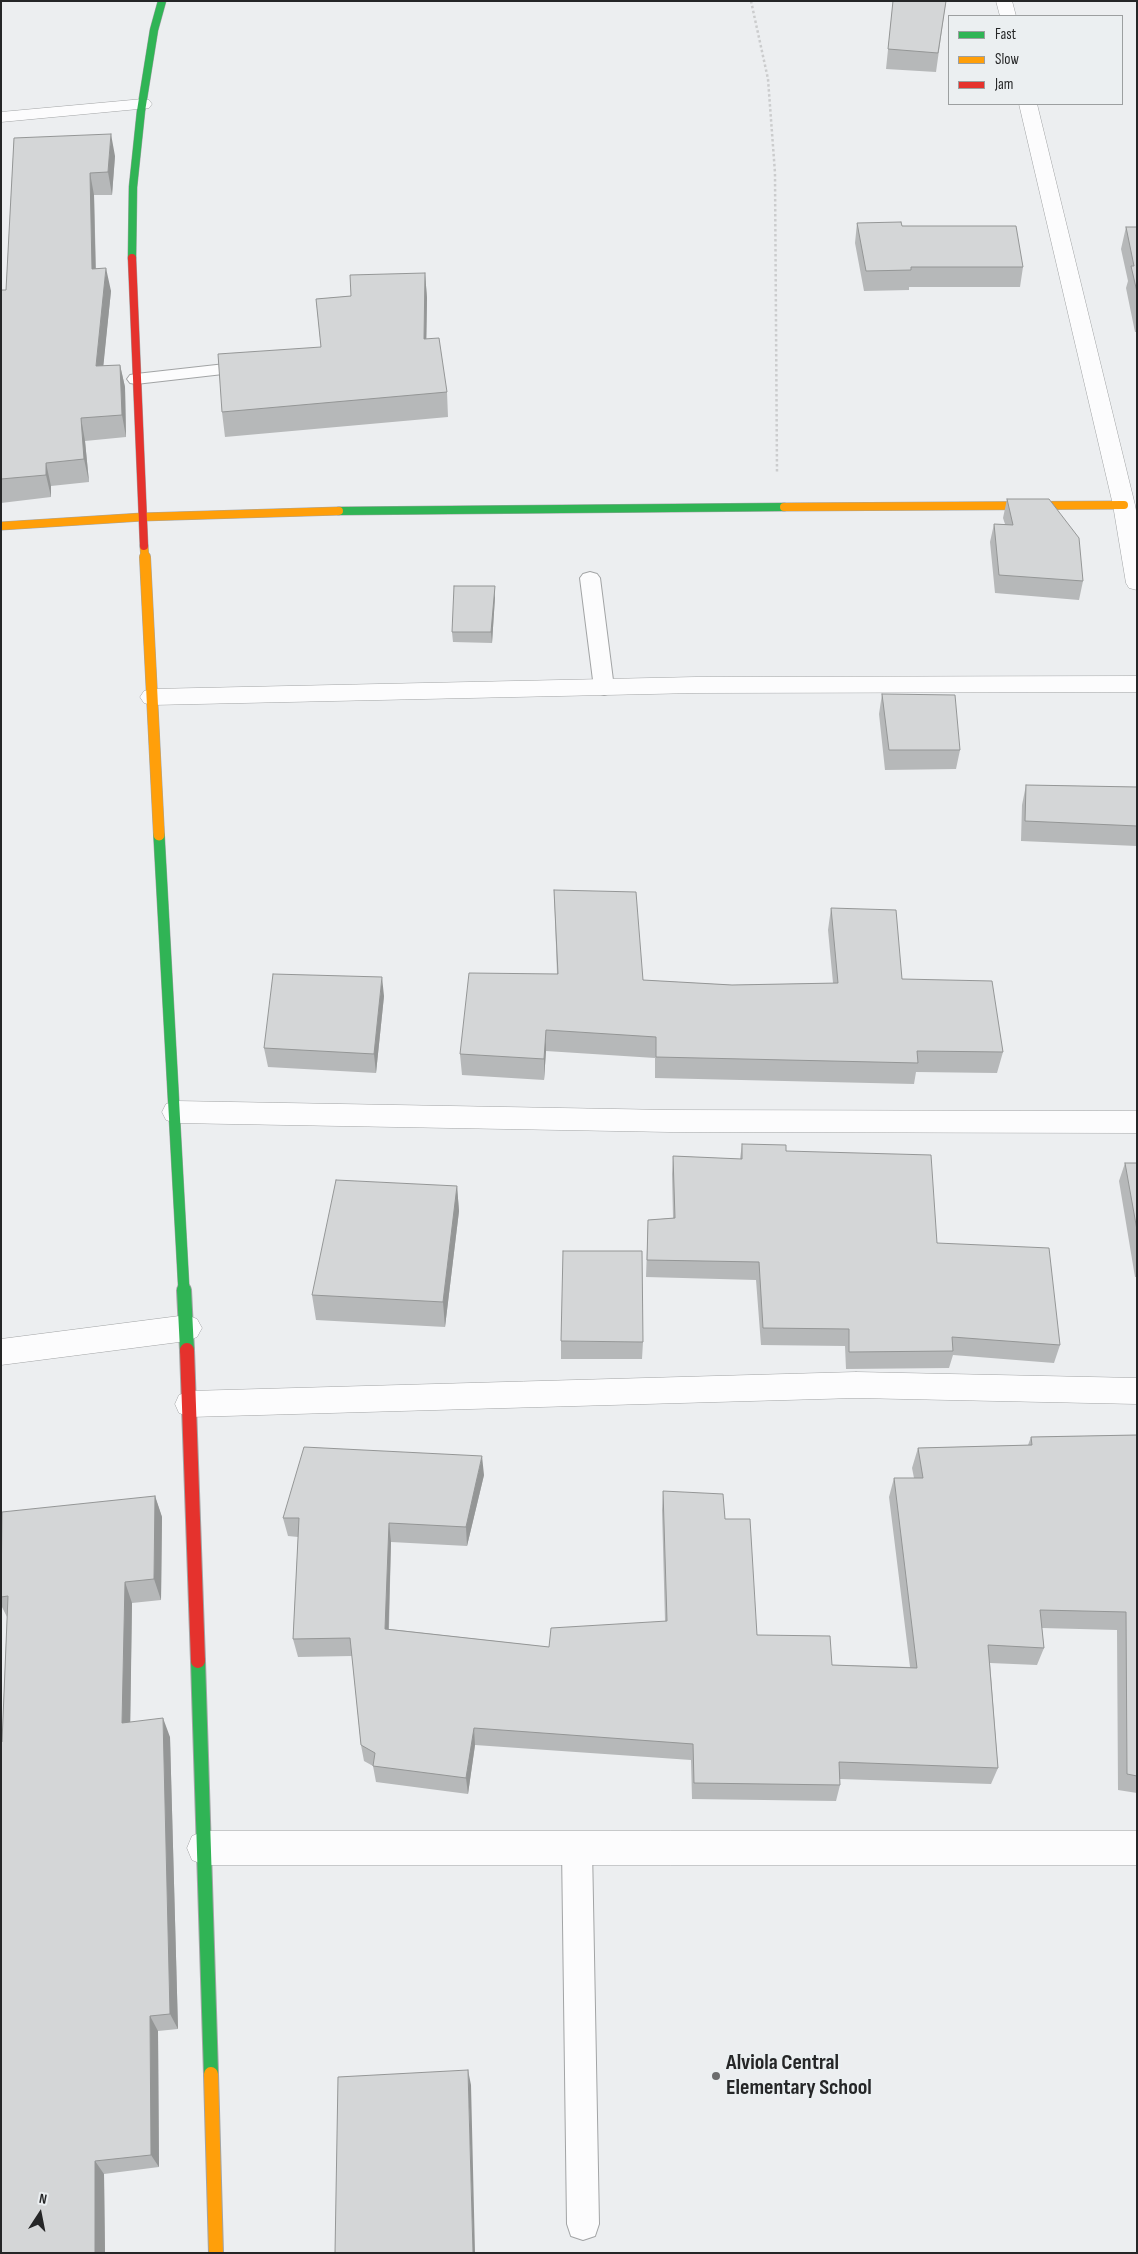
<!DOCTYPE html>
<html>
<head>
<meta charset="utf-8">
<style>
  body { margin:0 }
  #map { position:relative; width:1138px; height:2254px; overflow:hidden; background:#eceef0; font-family:"Sofia Sans Condensed",sans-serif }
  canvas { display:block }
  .frame { position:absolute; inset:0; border:2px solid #252627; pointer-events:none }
  .legend { position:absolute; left:948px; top:15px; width:175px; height:90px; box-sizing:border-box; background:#ebeff1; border:1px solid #9c9fa0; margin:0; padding:6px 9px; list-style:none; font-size:15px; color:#252627 }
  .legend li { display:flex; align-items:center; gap:10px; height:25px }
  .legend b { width:25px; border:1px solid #9c9fa0 }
  .north { position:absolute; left:15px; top:2189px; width:50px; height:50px; -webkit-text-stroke:4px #ebeff1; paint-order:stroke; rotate:11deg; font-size:14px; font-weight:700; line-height:20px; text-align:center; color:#252627 }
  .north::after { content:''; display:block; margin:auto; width:18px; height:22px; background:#252627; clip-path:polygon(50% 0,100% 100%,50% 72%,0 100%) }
</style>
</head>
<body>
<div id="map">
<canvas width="1138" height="2254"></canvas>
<div class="frame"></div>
<ul class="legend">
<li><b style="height:6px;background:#30b455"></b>Fast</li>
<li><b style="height:6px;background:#ff9f0a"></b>Slow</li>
<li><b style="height:6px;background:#e5322d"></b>Jam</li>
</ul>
<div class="north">N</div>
</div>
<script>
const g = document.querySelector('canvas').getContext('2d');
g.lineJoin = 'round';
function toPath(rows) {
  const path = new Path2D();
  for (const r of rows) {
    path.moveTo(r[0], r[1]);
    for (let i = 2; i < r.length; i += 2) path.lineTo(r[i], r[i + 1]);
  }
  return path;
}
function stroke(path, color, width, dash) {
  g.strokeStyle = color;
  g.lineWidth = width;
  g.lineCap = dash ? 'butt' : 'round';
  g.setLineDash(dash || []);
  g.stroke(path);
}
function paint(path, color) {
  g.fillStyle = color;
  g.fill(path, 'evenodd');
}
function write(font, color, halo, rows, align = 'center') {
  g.font = font + ' "Sofia Sans Condensed",sans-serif';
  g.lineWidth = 5;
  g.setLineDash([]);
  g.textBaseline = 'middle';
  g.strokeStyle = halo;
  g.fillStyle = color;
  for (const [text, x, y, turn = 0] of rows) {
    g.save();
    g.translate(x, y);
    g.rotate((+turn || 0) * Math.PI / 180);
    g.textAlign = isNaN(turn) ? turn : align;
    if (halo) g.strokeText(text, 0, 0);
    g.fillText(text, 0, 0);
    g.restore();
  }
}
const lane = toPath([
  [252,361,258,362,261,366,258,370,136,384,130,383,127,379,130,375,136,374,252,361],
  [590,572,597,574,600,578,614,688,611,693,604,695,597,693,594,688,580,578,583,574,590,572],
  [577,1833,587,1838,592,1848,599,2224,595,2236,583,2240,571,2236,567,2224,562,1848,567,1838,577,1833]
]);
const street = toPath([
  [996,1,1012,1,1016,16,1000,16,996,1],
  [143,99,149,100,152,104,149,108,1,122,1,112,143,99],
  [1019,104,1037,104,1135,505,1137,516,1137,590,1129,588,1126,583,1113,505,1019,104],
  [1137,676,1137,692,696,693,152,705,144,703,140,697,144,691,152,689,696,677,1137,676],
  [176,1101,670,1110,1137,1111,1137,1133,670,1132,176,1123,166,1120,162,1112,166,1104,176,1101],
  [187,1315,197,1319,202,1328,197,1337,187,1341,1,1365,1,1339,187,1315],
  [856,1372,1137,1378,1137,1404,856,1398,190,1417,179,1413,175,1404,179,1395,190,1391,856,1372],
  [204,1831,1137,1831,1137,1865,204,1865,192,1860,187,1848,192,1836,204,1831]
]);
const fastFar2 = toPath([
  [132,258,133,187,141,111,154,30,162,1],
  [339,511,784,507]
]);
const fastFar1 = toPath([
  [159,835,184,1292]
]);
const fast = toPath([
  [184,1290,187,1350],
  [198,1661,211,2074]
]);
const slowFar2 = toPath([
  [784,507,1124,505],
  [1,526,142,517,339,511],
  [144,546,145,559]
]);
const slowFar1 = toPath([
  [145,557,159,835]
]);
const slow = toPath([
  [211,2074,216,2253]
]);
const jamFar1 = toPath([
  [132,258,144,546]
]);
const jam = toPath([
  [187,1350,198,1661]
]);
stroke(lane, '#a2a4a5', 2);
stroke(street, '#a2a4a5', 1);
stroke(fastFar2, '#a2a4a5', 9);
stroke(fastFar1, '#a2a4a5', 12);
stroke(fast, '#a2a4a5', 16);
stroke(slowFar2, '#a2a4a5', 9);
stroke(slowFar1, '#a2a4a5', 12);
stroke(slow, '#a2a4a5', 16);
stroke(jamFar1, '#a2a4a5', 9);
stroke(jam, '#a2a4a5', 16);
stroke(toPath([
  [751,1,768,79,775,173,777,473]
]), '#cbcccd', 2.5, [2.5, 2.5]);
paint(lane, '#fcfcfd');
paint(street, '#fcfcfd');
stroke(fastFar2, '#30b455', 8);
stroke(fastFar1, '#30b455', 11);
stroke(fast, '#30b455', 14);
stroke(slowFar2, '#ff9f0a', 8);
stroke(slowFar1, '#ff9f0a', 11);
stroke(slow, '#ff9f0a', 14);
stroke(jamFar1, '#e5322d', 8);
stroke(jam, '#e5322d', 14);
paint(toPath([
  [893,1,946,1,936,72,886,69],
  [14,138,115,156,112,195,94,195,96,268,111,291,103,366,120,365,125,387,126,437,85,441,89,482,51,486,51,497,1,503,1,290,6,290],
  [857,223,902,226,1023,267,1020,287,909,287,909,290,864,291,855,243],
  [1126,227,1137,227,1137,332,1135,332,1126,288,1128,281,1121,249],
  [425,273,427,298,426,339,447,392,448,417,225,437,222,412,321,347,316,299,351,296],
  [1007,499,1083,581,1079,600,995,593,990,542,994,524,1005,524,1003,518],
  [495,597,492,643,453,642,452,632],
  [882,694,960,750,956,769,885,770,879,714],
  [1026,785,1137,787,1137,846,1021,841,1022,805],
  [554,890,643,980,732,985,833,983,828,930,831,908,902,979,1003,1052,997,1073,916,1072,914,1084,655,1078,655,1058,546,1051,544,1080,462,1075,460,1054,557,974],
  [384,996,376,1073,268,1067,264,1048],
  [742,1144,786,1151,937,1243,1060,1345,1054,1363,953,1355,949,1368,846,1369,845,1346,761,1345,756,1280,646,1277,648,1220,673,1218,672,1174,673,1156,740,1159],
  [1125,1163,1137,1163,1137,1277,1135,1277,1119,1181],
  [457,1186,459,1211,445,1327,316,1320,312,1295],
  [561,1341,643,1342,642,1359,561,1359],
  [1137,1435,1137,1793,1118,1790,1117,1630,1042,1628,1044,1648,1037,1665,990,1663,998,1768,991,1784,840,1779,840,1785,836,1801,692,1799,691,1760,475,1745,468,1794,376,1782,373,1766,364,1761,361,1745,352,1656,298,1657,293,1639,298,1537,288,1536,283,1518,484,1475,467,1546,391,1542,389,1629,549,1647,665,1621,662,1510,663,1491,725,1519,757,1635,832,1665,910,1667,889,1497,894,1478,914,1478,912,1468,918,1448,1028,1445,1031,1437],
  [155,1496,162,1517,161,1600,132,1603,130,1722,170,1737,178,2029,158,2031,159,2167,104,2174,105,2253,1,2253,2,1742,7,1617,1,1605,1,1522]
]), '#b6b8b9');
paint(toPath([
  [111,134,115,156,112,195,108,172],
  [90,173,94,195,96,291,92,269],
  [106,268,111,291,101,389,96,366],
  [425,273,427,298,426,365,424,339],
  [120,365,125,387,126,437,122,415],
  [81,418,85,441,89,482,84,459],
  [46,463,51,486,51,497,46,475],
  [495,586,495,597,492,643,491,632],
  [382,977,384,996,376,1073,374,1054],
  [546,1030,546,1051,544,1080,544,1059],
  [457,1186,459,1211,445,1327,443,1302],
  [482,1456,484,1475,467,1546,466,1527],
  [155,1496,162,1517,161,1600,154,1579],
  [389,1523,391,1542,388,1646,385,1629],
  [125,1582,132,1603,130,1741,122,1723],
  [163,1718,170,1737,178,2029,170,2014],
  [474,1728,475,1745,468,1794,466,1778],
  [150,2016,158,2031,159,2167,151,2155],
  [468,2070,471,2085,475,2253,473,2253],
  [95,2161,104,2174,105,2253,95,2253]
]), '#949696');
const building = toPath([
  [893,1,946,1,938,53,888,49,893,1],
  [111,134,108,172,90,173,92,269,106,268,96,366,120,365,122,415,81,418,84,459,46,463,46,475,1,479,1,290,6,290,14,138,111,134],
  [901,222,902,226,1016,226,1023,267,911,267,911,270,866,271,857,223,901,222],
  [1126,227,1137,227,1137,292,1131,266,1134,266,1126,227],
  [425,273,424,339,439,338,447,392,222,412,218,354,321,347,316,299,351,296,350,275,425,273],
  [1007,499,1049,499,1079,538,1083,581,999,575,994,524,1013,525,1007,499],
  [454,586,495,586,491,632,452,632,454,586],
  [882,694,955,695,960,750,889,750,882,694],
  [1026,785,1137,787,1137,826,1025,821,1026,785],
  [554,890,636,892,643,980,732,985,838,983,831,908,896,910,902,979,992,981,1003,1052,917,1051,918,1063,656,1057,656,1037,546,1030,544,1059,460,1054,469,973,558,974,554,890],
  [273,974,382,977,374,1054,264,1048,273,974],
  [742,1144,786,1145,786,1151,931,1155,937,1243,1049,1248,1060,1345,952,1337,953,1351,849,1352,849,1329,763,1328,759,1262,647,1260,648,1220,675,1218,673,1156,742,1159,742,1144],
  [1125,1163,1137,1163,1137,1230,1125,1163],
  [336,1180,457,1186,443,1302,312,1295,336,1180],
  [563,1251,642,1251,643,1342,561,1341,563,1251],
  [1137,1435,1137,1776,1127,1774,1126,1612,1040,1610,1044,1648,988,1645,998,1768,839,1762,840,1785,694,1783,693,1744,474,1728,466,1778,373,1766,375,1753,361,1745,350,1638,293,1639,299,1518,283,1518,304,1447,482,1456,466,1527,389,1523,385,1629,549,1647,551,1628,667,1621,663,1491,723,1494,725,1519,750,1519,757,1635,830,1636,832,1665,917,1668,894,1478,923,1478,918,1448,1032,1445,1031,1437,1137,1435],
  [155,1496,154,1579,125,1582,122,1723,163,1718,170,2014,150,2016,151,2155,95,2161,95,2253,1,2253,1,1742,2,1742,8,1596,1,1597,2,1512,155,1496],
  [468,2070,473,2253,335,2253,338,2077,468,2070]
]);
paint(building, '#d4d6d7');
stroke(building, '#949696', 1);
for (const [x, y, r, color] of [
  [716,2076,5,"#6b6c6d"]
]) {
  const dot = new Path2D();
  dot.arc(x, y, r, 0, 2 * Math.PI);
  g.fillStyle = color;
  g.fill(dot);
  stroke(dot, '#ebeff1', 2);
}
write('bold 22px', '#252627', '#ebeff1', [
  ["Alviola Central",726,2063],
  ["Elementary School",726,2088]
], 'left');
</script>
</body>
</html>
